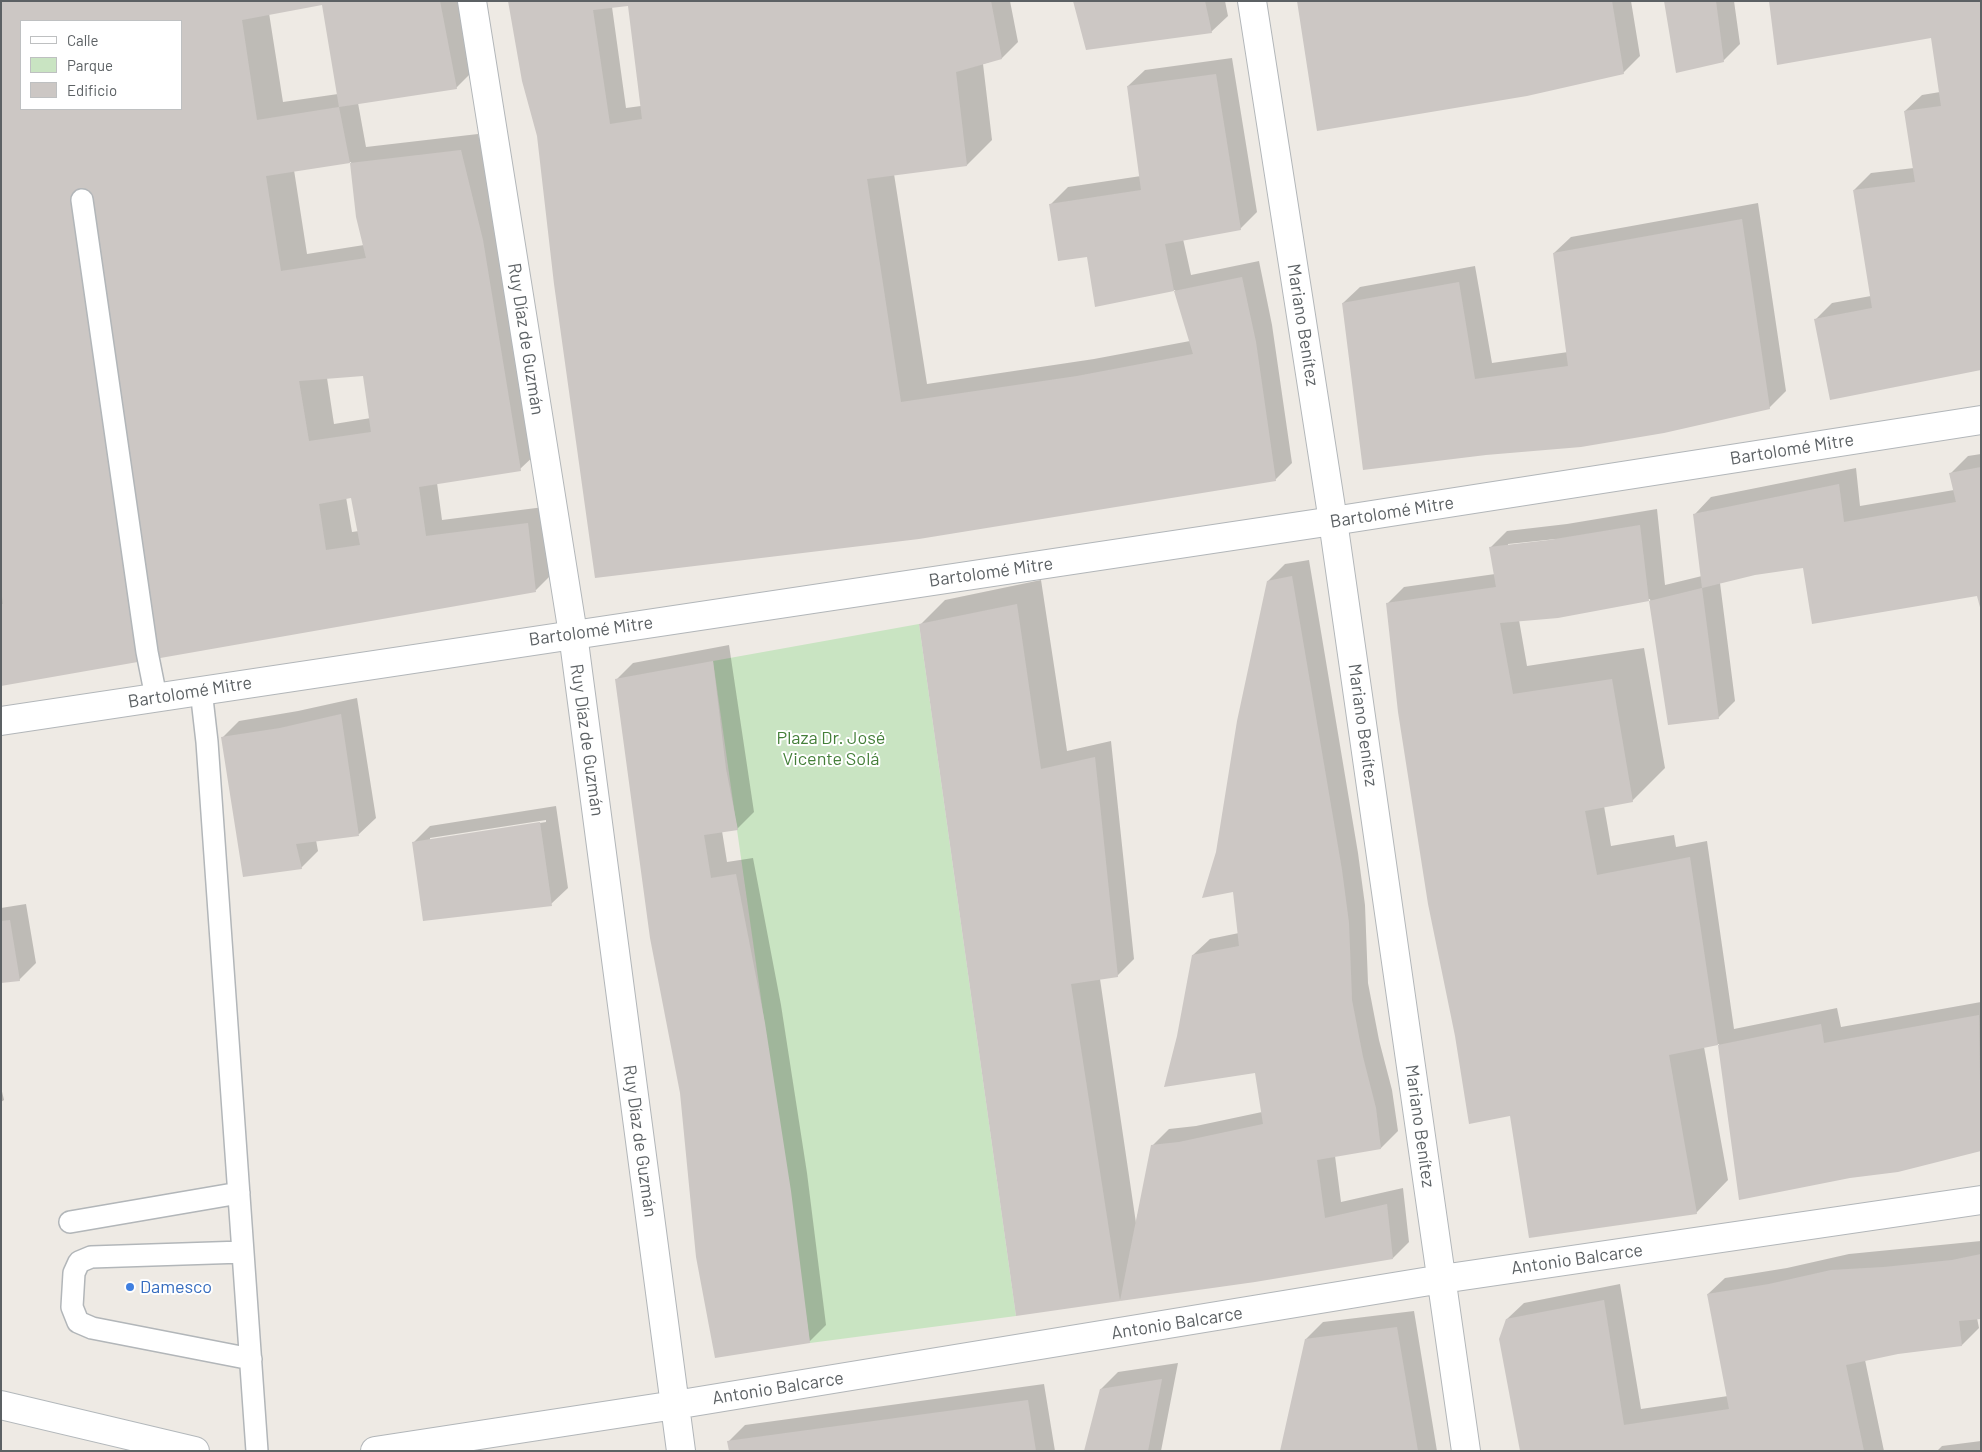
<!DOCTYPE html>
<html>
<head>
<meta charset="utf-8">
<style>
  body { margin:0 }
  #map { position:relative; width:1982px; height:1452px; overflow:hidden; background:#eeeae4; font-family:Barlow,sans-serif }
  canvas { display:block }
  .frame { position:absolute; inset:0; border:2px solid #5c6164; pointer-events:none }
  .legend { position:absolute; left:20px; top:20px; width:162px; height:90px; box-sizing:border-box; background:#fff; border:1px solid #bec0c1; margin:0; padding:6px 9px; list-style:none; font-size:15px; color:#5c6164 }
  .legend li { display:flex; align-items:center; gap:10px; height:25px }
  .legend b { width:25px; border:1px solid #bec0c1 }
</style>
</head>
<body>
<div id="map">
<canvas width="1982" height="1452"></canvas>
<div class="frame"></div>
<ul class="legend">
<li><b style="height:6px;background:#fff"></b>Calle</li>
<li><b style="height:14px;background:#c9e4c2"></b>Parque</li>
<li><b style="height:14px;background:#ccc7c4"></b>Edificio</li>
</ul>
</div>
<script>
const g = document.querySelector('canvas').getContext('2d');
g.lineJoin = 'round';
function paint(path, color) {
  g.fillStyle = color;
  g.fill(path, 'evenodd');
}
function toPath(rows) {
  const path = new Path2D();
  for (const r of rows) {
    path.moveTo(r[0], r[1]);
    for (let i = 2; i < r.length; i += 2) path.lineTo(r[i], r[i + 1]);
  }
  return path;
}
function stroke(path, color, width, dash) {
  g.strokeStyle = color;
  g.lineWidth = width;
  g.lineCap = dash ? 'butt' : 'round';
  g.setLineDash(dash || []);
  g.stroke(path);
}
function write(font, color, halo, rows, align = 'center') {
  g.font = font + ' Barlow,sans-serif';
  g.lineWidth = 4;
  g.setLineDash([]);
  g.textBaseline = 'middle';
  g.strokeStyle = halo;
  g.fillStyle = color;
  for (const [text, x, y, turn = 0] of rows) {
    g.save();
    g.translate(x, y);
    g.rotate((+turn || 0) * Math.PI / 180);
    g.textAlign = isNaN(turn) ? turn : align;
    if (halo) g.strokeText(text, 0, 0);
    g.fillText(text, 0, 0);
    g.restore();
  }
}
paint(toPath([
  [919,624,1016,1316,810,1343,713,661]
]), '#c9e4c2');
paint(toPath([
  [1,1,459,1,473,71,456,88,358,103,366,147,478,134,499,223,537,453,520,469,437,483,442,520,544,507,552,574,536,590,1,684],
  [323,3,338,94,283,102,269,13],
  [21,21,181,21,181,109,21,109],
  [351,162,357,216,364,245,307,254,294,170],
  [364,375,371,418,334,424,327,378],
  [352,496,359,531,352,532,346,497],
  [510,1,1010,1,1018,42,1002,58,983,64,992,140,967,165,894,174,927,384,1094,359,1190,341,1175,290,1096,305,1088,256,1051,204,1068,187,1141,176,1128,86,1145,70,1232,58,1257,212,1240,229,1183,239,1191,275,1259,261,1272,325,1292,463,1275,480,918,538,538,135],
  [629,5,641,106,626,108,612,7],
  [1074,1,1225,1,1228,16,1211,32],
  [1298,1,1631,1,1640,56,1623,73],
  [1665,1,1734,1,1740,44,1723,61],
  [1981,1,1981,369,1816,319,1832,303,1871,296,1854,190,1871,173,1914,168,1905,111,1922,95,1940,92,1932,36],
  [1758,203,1786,391,1769,408,1580,446,1343,303,1360,287,1475,266,1492,363,1568,352,1554,253,1571,237],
  [1981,454,1981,610,1978,595,1804,567,1755,574,1720,583,1735,701,1718,718,1669,724,1650,599,1558,617,1519,620,1527,666,1644,648,1665,768,1632,801,1604,806,1611,846,1674,835,1676,847,1707,841,1734,1029,1837,1008,1841,1027,1981,1002,1981,1149,1740,1198,1719,1044,1704,1047,1728,1180,1696,1213,1511,1114,1388,603,1404,587,1495,574,1490,548,1507,531,1567,524,1657,509,1665,585,1702,576,1695,514,1711,497,1856,468,1860,506,1954,490,1951,473,1968,456],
  [1556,539,1556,541,1508,546,1508,544],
  [1309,560,1358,853,1365,905,1368,983,1379,1040,1392,1090,1398,1131,1381,1148,1335,1156,1341,1202,1403,1188,1409,1242,1393,1258,1255,1281,1119,1300,920,625,945,600,1041,580,1067,751,1111,741,1134,959,1117,976,1100,979,1136,1223,1152,1146,1169,1129,1196,1126,1262,1112,1256,1072,1178,1036,1193,955,1210,939,1239,933,1234,891,1217,853,1268,581,1285,564],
  [729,645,754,812,737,829,722,831,727,862,753,858,781,1005,807,1173,826,1325,809,1342,681,1093,616,680,633,663],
  [357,698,376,818,359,834,316,840,318,851,301,868,222,738,239,721,298,711],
  [556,806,568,888,551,904,413,843,430,826],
  [546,820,546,822,430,841,430,838],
  [26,904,36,963,19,980,1,982,1,908],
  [1,1087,4,1100,1,1102],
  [1981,1241,1981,1317,1977,1318,1979,1328,1962,1345,1898,1353,1865,1360,1884,1451,1523,1451,1507,1319,1524,1303,1620,1284,1641,1409,1728,1396,1708,1294,1725,1278,1787,1268,1849,1254],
  [1414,1311,1437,1451,1282,1451,1306,1339,1323,1322],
  [1178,1363,1161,1451,1085,1451,1101,1389,1118,1372],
  [1044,1384,1055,1451,730,1451,729,1441,745,1425],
  [1981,1441,1981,1451,1937,1451,1942,1446]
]), '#0003');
paint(toPath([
  [1,1,440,1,457,89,339,107,322,5,242,20,257,120,339,107,350,163,266,176,281,271,366,258,356,217,350,163,461,150,483,240,521,471,419,487,426,536,528,523,536,592,1,686,1,604,3,604,1,589],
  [21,21,181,21,181,109,21,109],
  [363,376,371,432,309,441,299,381],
  [351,498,360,545,326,550,319,504],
  [508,1,991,1,1002,59,956,72,967,166,867,179,901,402,1077,376,1193,354,1174,291,1242,277,1256,342,1276,481,919,539,595,578,554,284,537,136,522,81],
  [628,6,642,119,610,124,593,10],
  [1073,1,1205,1,1212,33,1086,50],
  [1297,1,1612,1,1624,74,1527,96,1317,131],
  [1664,1,1716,1,1724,62,1676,73],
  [1769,1,1981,1,1981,370,1830,400,1814,319,1872,308,1853,190,1915,182,1904,111,1941,106,1931,38,1777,65],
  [1216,74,1241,230,1165,244,1174,291,1095,307,1087,257,1058,261,1049,204,1141,190,1127,86],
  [1742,219,1770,409,1664,433,1581,447,1486,455,1363,470,1342,303,1459,282,1475,379,1568,366,1553,253],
  [1981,467,1981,611,1977,596,1812,624,1803,568,1755,575,1702,588,1693,514,1839,484,1844,522,1956,502,1949,473],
  [1640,525,1649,601,1558,618,1500,623,1513,694,1612,679,1633,802,1585,811,1597,875,1690,857,1718,1045,1669,1055,1697,1214,1529,1238,1510,1116,1469,1124,1455,1036,1428,904,1398,712,1386,603,1496,587,1489,547,1549,540],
  [1292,576,1342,870,1349,923,1352,1000,1363,1057,1376,1108,1381,1149,1317,1160,1325,1218,1387,1204,1393,1259,1255,1282,1120,1301,1151,1145,1179,1142,1263,1124,1255,1073,1164,1087,1177,1036,1192,955,1239,946,1233,892,1202,898,1216,852,1237,721,1267,581],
  [1702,588,1719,719,1668,725,1649,601],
  [1017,604,1041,769,1095,757,1118,977,1071,984,1120,1301,1016,1316,919,624],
  [713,661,726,769,738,830,704,835,711,878,736,874,765,1023,791,1191,810,1343,715,1358,696,1257,680,1093,650,938,615,679],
  [341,714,359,836,296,844,302,869,243,877,221,737,280,728],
  [540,822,552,906,423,921,412,842],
  [10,920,20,981,1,983,1,921],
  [1979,1015,1981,1151,1898,1172,1850,1178,1739,1200,1718,1045,1821,1024,1824,1043],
  [1981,1254,1981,1319,1959,1321,1962,1346,1898,1354,1846,1365,1864,1451,1520,1451,1499,1339,1506,1319,1604,1300,1624,1425,1729,1409,1707,1294,1769,1284,1831,1270,1884,1267,1952,1260],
  [1397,1327,1418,1451,1280,1451,1305,1339],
  [1162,1379,1148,1451,1084,1451,1100,1389],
  [1028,1400,1036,1451,729,1451,727,1441]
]), '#ccc7c4');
const service = toPath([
  [82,200,147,652,156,697],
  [201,690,207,742,257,1451],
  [70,1222,239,1193],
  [243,1252,91,1257,79,1262,74,1273,72,1307,78,1322,92,1328,251,1359]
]);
const minor = toPath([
  [472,1,573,634,681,1451],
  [1252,1,1333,521,1466,1451],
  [375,1451,675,1405,1442,1279,1981,1200]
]);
const tertiary = toPath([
  [1,721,1333,521,1981,420]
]);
const secondary = toPath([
  [1,1405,195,1451]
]);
stroke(service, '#b2b6b9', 24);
stroke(minor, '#b2b6b9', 30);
stroke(tertiary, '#b2b6b9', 30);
stroke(secondary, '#b3b8bb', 30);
stroke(service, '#fff', 21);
stroke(minor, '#fff', 28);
stroke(tertiary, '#fff', 28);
stroke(secondary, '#fff', 28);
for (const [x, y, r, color] of [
  [130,1287,5,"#3f7fe0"]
]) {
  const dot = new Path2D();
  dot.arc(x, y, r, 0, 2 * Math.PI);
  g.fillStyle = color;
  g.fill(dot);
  stroke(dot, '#fff', 2);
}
write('18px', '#5c6164', '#fff', [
  ["Mariano Benítez",1303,325,81],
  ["Ruy Díaz de Guzmán",526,339,81],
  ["Bartolomé Mitre",1792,449,-9],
  ["Bartolomé Mitre",1392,512,-9],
  ["Bartolomé Mitre",991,572,-8],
  ["Bartolomé Mitre",591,631,-8],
  ["Bartolomé Mitre",190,692,-9],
  ["Mariano Benítez",1363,725,82],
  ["Ruy Díaz de Guzmán",587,740,82],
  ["Mariano Benítez",1420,1126,82],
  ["Ruy Díaz de Guzmán",640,1141,82],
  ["Antonio Balcarce",1577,1259,-8],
  ["Antonio Balcarce",1177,1323,-9],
  ["Antonio Balcarce",778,1388,-9]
]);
write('18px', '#447f39', '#fff', [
  ["Plaza Dr. José",831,738],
  ["Vicente Solá",831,759]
]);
write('18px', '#366cbe', '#fff', [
  ["Damesco",140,1287]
], 'left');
</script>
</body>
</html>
